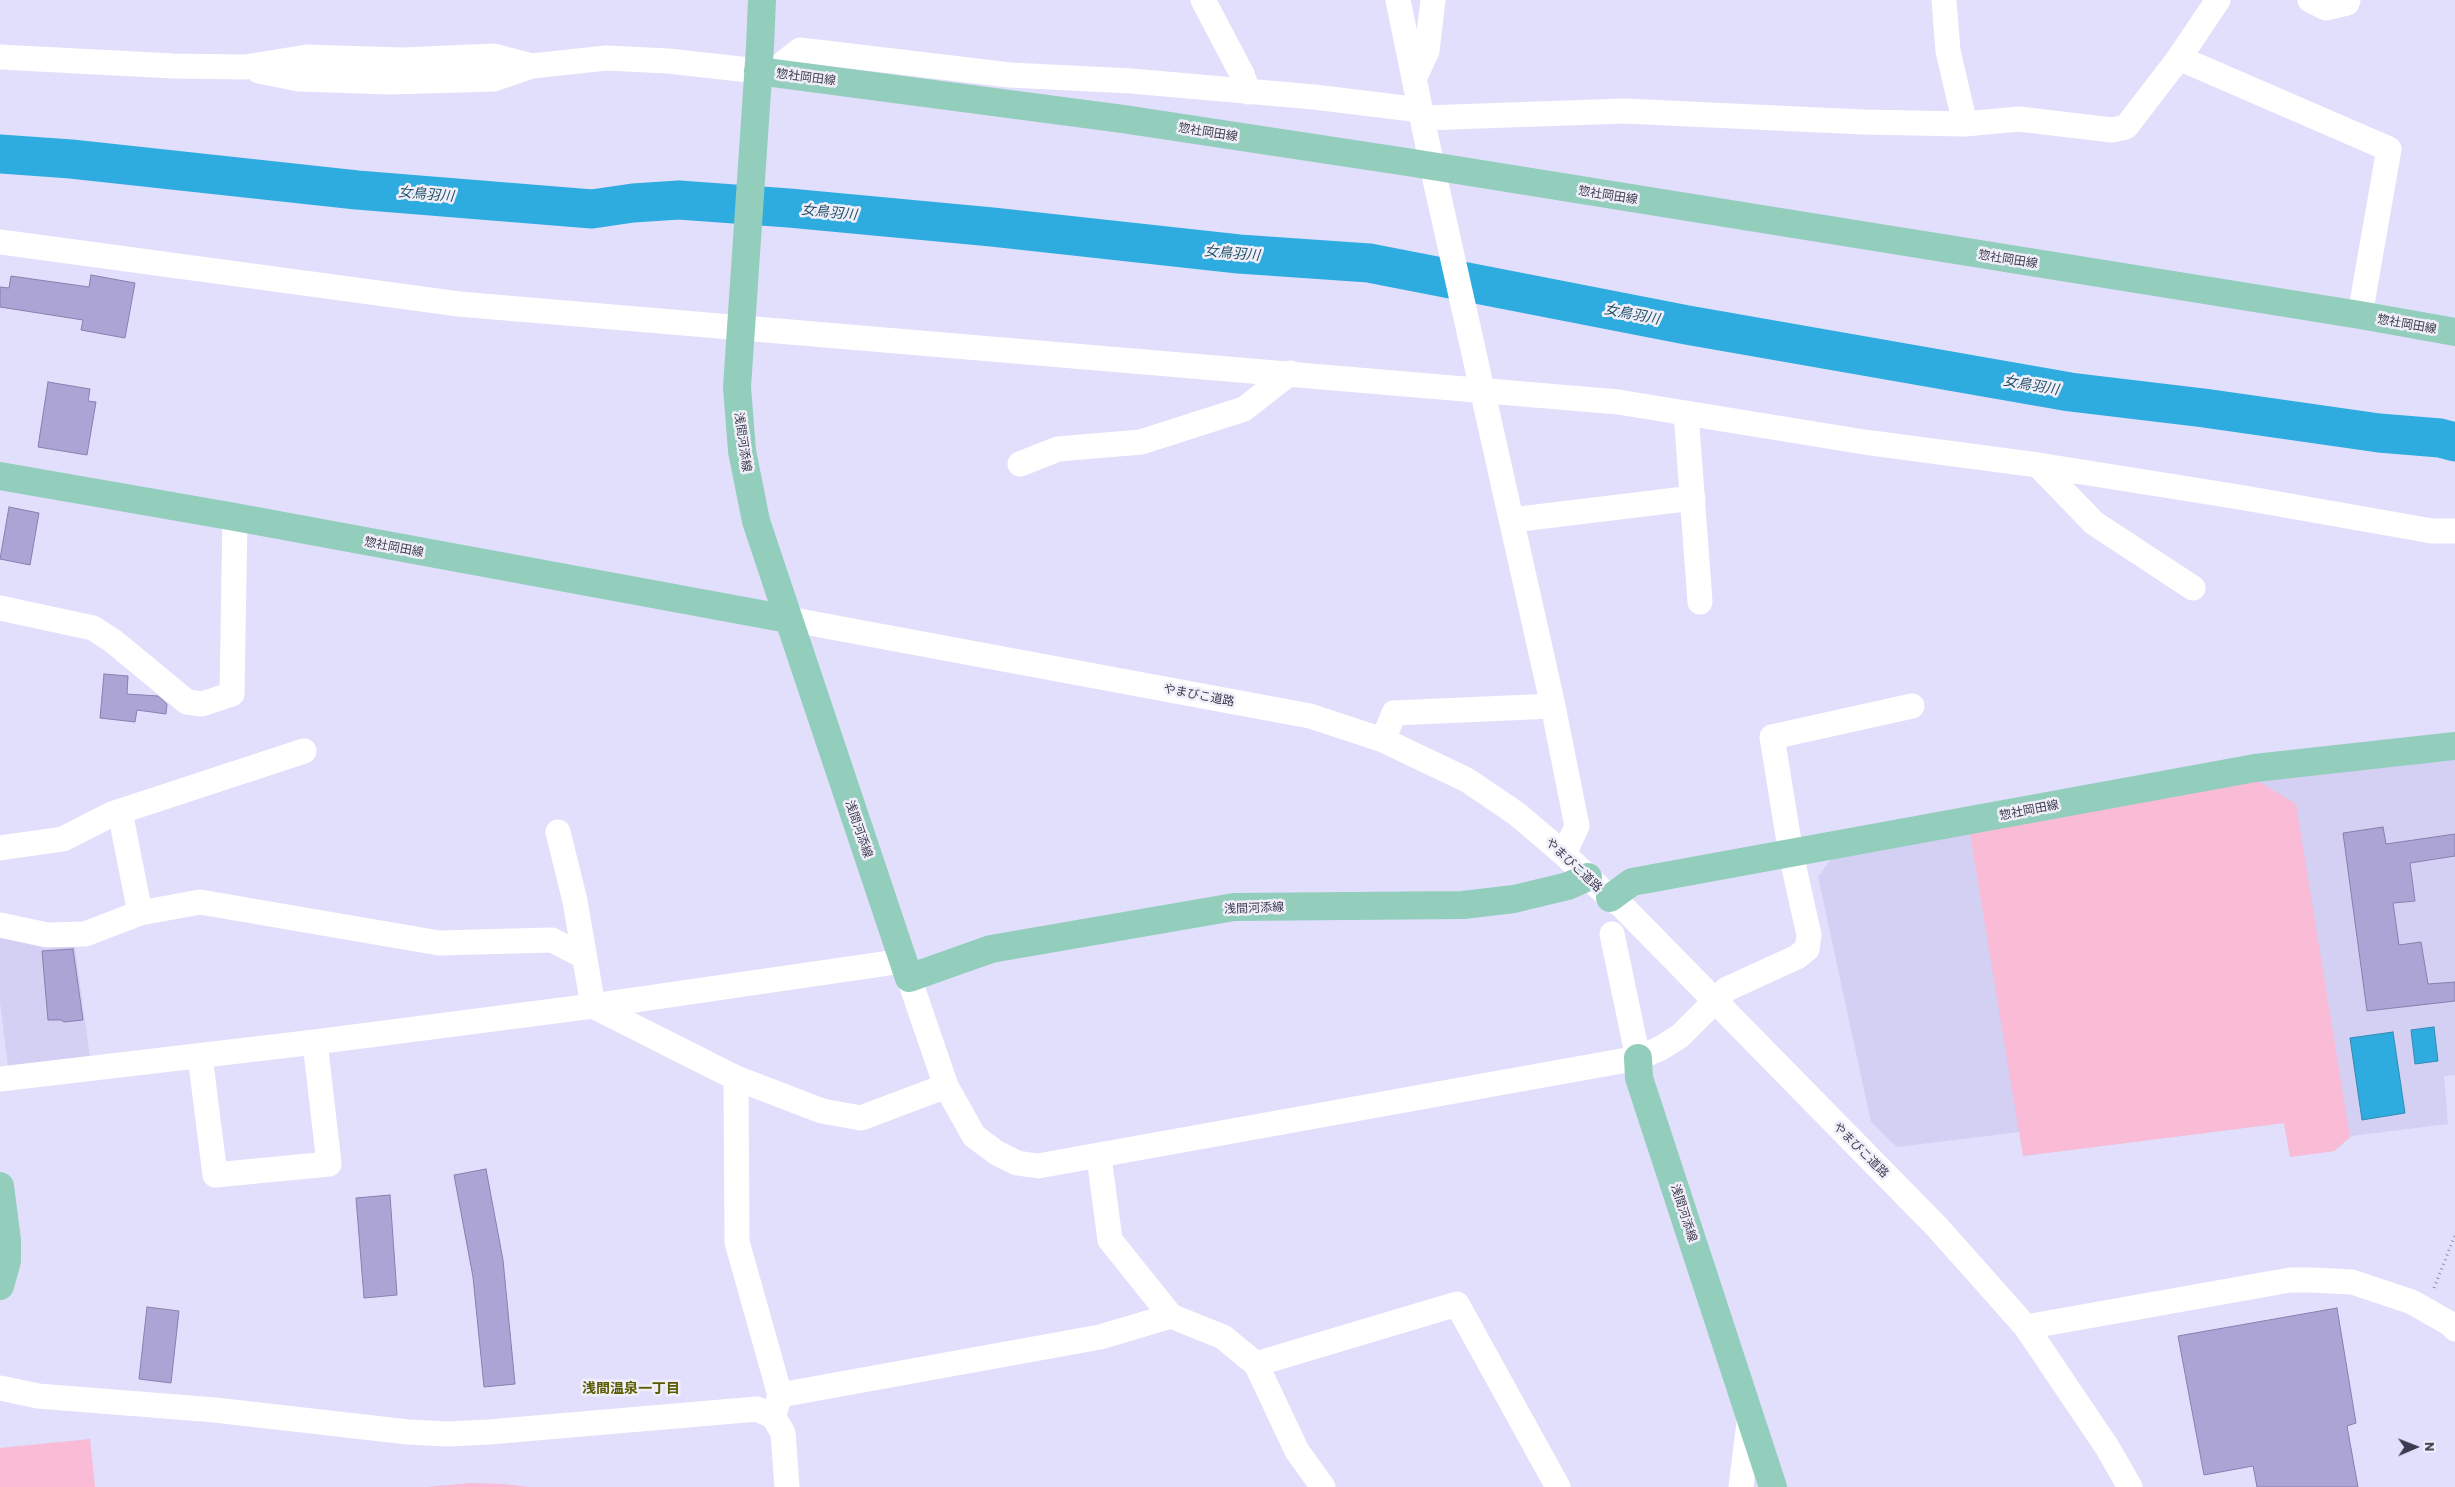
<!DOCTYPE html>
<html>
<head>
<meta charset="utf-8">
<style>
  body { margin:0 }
  #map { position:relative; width:2455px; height:1487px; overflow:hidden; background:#e2dffd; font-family:Barlow,sans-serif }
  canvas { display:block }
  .north { position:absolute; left:2390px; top:1422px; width:50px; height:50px; -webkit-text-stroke:4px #f0eff9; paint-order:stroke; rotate:89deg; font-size:14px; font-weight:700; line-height:20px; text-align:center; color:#3c3a4e }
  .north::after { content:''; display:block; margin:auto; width:18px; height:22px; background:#3c3a4e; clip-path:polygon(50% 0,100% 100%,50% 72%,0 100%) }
</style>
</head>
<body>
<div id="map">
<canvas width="2455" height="1487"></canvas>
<div class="north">N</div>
</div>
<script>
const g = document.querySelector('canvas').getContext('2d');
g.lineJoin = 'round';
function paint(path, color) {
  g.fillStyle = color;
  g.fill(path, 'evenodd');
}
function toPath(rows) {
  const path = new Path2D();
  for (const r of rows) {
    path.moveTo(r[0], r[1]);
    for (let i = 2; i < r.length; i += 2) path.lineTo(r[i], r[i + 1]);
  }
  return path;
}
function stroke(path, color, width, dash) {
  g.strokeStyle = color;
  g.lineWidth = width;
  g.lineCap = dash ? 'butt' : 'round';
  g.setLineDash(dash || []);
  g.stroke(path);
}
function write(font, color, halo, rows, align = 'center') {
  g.font = font + ' Barlow,"Noto Sans JP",sans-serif';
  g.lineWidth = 5;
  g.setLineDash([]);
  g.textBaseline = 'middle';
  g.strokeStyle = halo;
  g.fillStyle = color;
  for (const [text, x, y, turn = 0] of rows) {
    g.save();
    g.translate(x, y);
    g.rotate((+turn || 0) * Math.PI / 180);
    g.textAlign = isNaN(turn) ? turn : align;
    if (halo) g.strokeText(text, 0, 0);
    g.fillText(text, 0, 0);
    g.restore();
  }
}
paint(toPath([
  [2455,751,2455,1075,2444,1076,2448,1124,2352,1136,2334,1151,2290,1157,2284,1123,2023,1156,2020,1132,1897,1147,1871,1122,1818,877,1834,855,2118,801],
  [0,929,74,940,90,1057,8,1068,0,1002]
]), '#d4d0f3');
paint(toPath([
  [2253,778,2296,804,2350,1137,2334,1151,2290,1157,2284,1123,2023,1156,1969,828],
  [90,1439,95,1487,0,1487,0,1448],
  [472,1483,502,1484,530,1487,427,1487]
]), '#f9bbd6');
const water = toPath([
  [2434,1027,2438,1061,2415,1064,2411,1030,2434,1027],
  [2393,1032,2405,1113,2362,1120,2350,1038,2393,1032]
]);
paint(water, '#2facdf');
stroke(water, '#338ab4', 1);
stroke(toPath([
  [0,154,71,159,357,190,592,209,633,203,679,200,789,208,992,227,1239,254,1369,263,1687,325,2070,392,2204,408,2379,433,2440,438,2455,442]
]), '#2facdf', 39);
const building = toPath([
  [91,275,135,283,125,338,81,330,83,320,0,307,0,287,9,288,11,276,89,287,91,275],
  [48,382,90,389,88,401,96,402,87,455,38,447,48,382],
  [9,507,39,513,30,565,0,559,9,507],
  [104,674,128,676,127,694,158,696,167,704,166,714,137,710,135,722,100,718,104,674],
  [2383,827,2386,844,2455,834,2455,856,2410,863,2415,901,2393,903,2399,945,2421,942,2428,984,2455,982,2455,1001,2367,1011,2343,833,2383,827],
  [73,949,83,1020,64,1022,61,1020,48,1020,42,951,73,949],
  [486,1169,503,1260,515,1384,484,1387,473,1277,454,1175,486,1169],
  [390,1195,397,1295,364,1298,356,1198,390,1195],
  [147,1307,179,1311,171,1383,139,1379,147,1307],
  [2337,1308,2356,1423,2347,1426,2358,1487,2257,1487,2253,1466,2204,1475,2178,1336,2337,1308]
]);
paint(building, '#aba4d5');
stroke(building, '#8780af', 1);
stroke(toPath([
  [2434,1288,2455,1235]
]), '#8f8da6', 3, [1, 4]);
stroke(toPath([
  [1203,0,1242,74,1248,92],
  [1398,0,1432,166,1553,706,1577,826,1564,854],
  [1944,0,1948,51,1965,124],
  [2310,0,2326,8,2347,3,2348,0],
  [0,57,173,66,245,67,307,57,402,60,494,56,532,66],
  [2179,58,2218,0],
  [259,71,299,79,390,82,494,79,532,66,606,58,668,61,758,71],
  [772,72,800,50,1010,75,1131,81,1314,97,1421,110],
  [1414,79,1427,51,1433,0],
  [1423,118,1624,111,1863,122,1965,124,2019,119,2112,130,2126,127,2179,58,2389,149,2360,315],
  [0,242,459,304,1618,402,1864,442,2038,465,2239,497,2432,531,2455,531],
  [1686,413,1700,602],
  [1020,464,1058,449,1141,442,1244,409,1290,373],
  [2038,465,2094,523,2193,588],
  [1512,520,1693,498],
  [0,608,93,628,113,641,187,702,202,704,232,694,235,517],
  [788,619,1310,716,1383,740,1467,780,1517,814,1564,854,1610,898,1621,905,1937,1227,2026,1327,2107,1447,2130,1487],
  [1383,740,1394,713,1553,706],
  [120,812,140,913],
  [558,832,575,901,593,1006,736,1078,822,1111,861,1118,946,1086],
  [0,848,63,839,112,814,304,751],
  [0,925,47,935,85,934,140,913,200,902,439,943,552,940,583,956],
  [1612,934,1638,1058],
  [909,978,946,1086,974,1136,997,1153,1017,1163,1038,1166,1638,1058,1661,1048,1680,1036,1727,989,1797,957,1807,949,1809,935,1791,854,1772,737,1912,706],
  [200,1056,215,1175,329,1164,315,1042],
  [736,1078,737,1242,780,1395,775,1411],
  [0,1079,315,1042,593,1006,903,961],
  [1099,1157,1110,1240,1171,1316,1223,1337,1256,1364,1297,1451,1323,1487],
  [2026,1327,2290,1280,2312,1280,2352,1282,2412,1302,2452,1325,2455,1329],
  [1256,1364,1457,1304,1558,1487],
  [0,1388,38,1396,215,1410,408,1432,448,1434,489,1432,757,1409,773,1416,783,1433,787,1487],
  [780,1395,1100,1337,1171,1316],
  [1741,1487,1750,1415]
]), '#fff', 25);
stroke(toPath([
  [762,0,760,47,737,387,742,451,756,521,776,581,909,978,991,949,1234,907,1463,905,1514,899,1568,886,1588,877],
  [758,71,1123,119,1407,162,2360,315,2455,332],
  [0,476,235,517,788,619],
  [1610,898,1632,882,2255,768,2455,746],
  [1638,1058,1639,1078,1773,1487],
  [0,1186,7,1240,7,1261,0,1286]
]), '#93cebd', 28);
write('12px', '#3c3a4e', '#f0eff9', [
  ["惣社岡田線",806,77,7],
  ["惣社岡田線",1208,132,9],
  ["惣社岡田線",1608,195,9],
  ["惣社岡田線",2008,259,9],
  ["惣社岡田線",2407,324,10],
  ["浅間河添線",743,442,82],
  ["惣社岡田線",394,547,11],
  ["やまびこ道路",1199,695,11],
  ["惣社岡田線",2029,810,-11],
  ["浅間河添線",859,829,71],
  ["やまびこ道路",1574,865,43],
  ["浅間河添線",1254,908,-2],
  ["やまびこ道路",1861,1150,45],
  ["浅間河添線",1684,1213,72]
]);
write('italic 14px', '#1f4f65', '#f0eff9', [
  ["女鳥羽川",426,194,5],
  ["女鳥羽川",829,212,6],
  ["女鳥羽川",1232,253,5],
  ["女鳥羽川",1632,314,11],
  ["女鳥羽川",2031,385,10]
]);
write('bold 14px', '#5a5b01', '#f0eff9', [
  ["浅間温泉一丁目",631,1388]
]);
</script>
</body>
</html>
